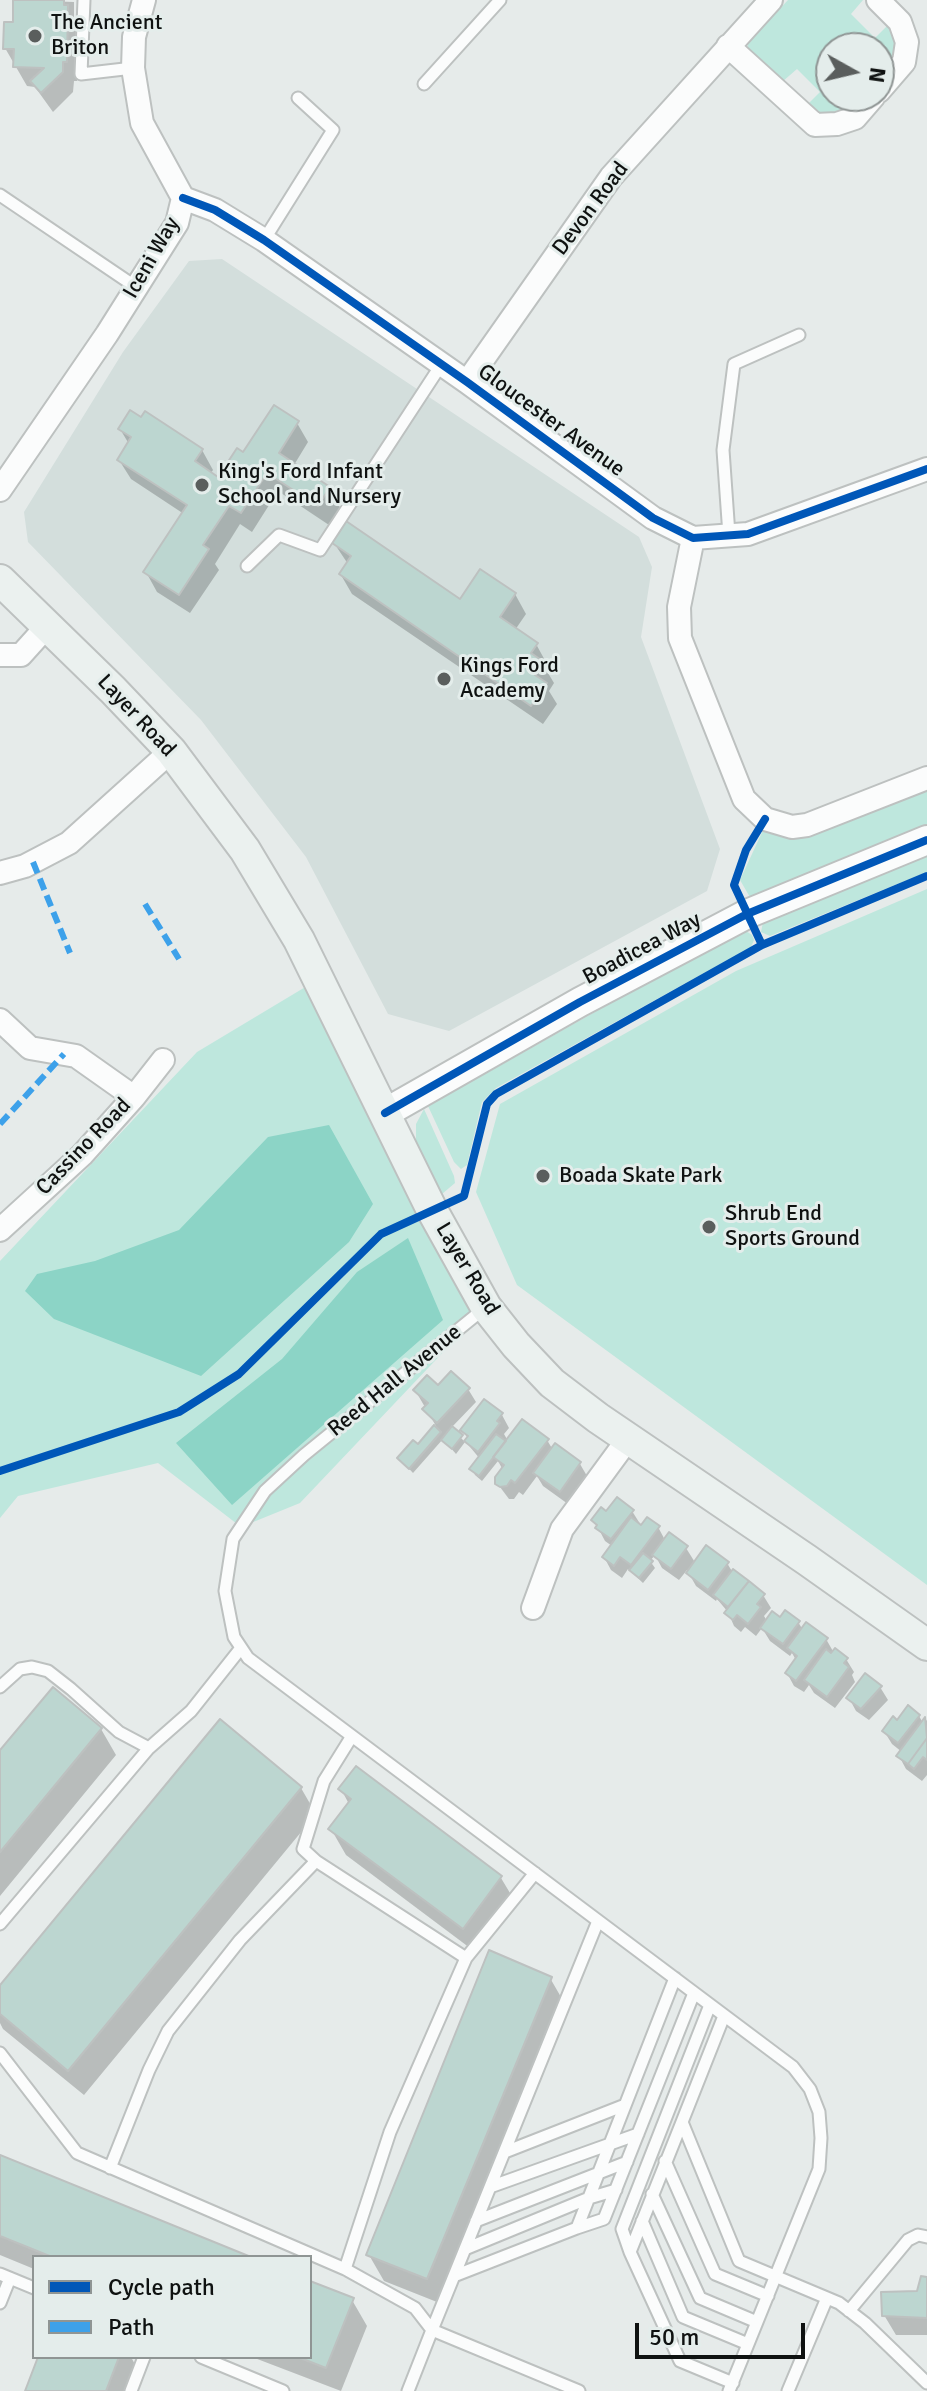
<!DOCTYPE html>
<html>
<head>
<meta charset="utf-8">
<style>
  body { margin:0 }
  #map { position:relative; width:927px; height:2391px; overflow:hidden; background:#e6ebea; font-family:Signika,sans-serif }
  canvas { display:block }
  .legend { position:absolute; left:32px; top:2255px; width:280px; height:104px; box-sizing:border-box; background:#e4edeb; border:2px solid #8f9594; margin:0; padding:10px 14px; list-style:none; font-size:24px; color:#0f1211 }
  .legend li { display:flex; align-items:center; gap:16px; height:40px }
  .legend b { width:40px; border:2px solid #8f9594 }
  .north { position:absolute; left:815px; top:32px; width:80px; height:80px; box-sizing:border-box; background:#e4edeb; border:2px solid #8f9594; border-radius:50%; rotate:98deg; font-size:22px; font-weight:700; line-height:32px; text-align:center; color:#0f1211 }
  .north::after { content:''; display:block; margin:auto; width:28px; height:36px; background:#5a5e5d; clip-path:polygon(50% 0,100% 100%,50% 72%,0 100%) }
  .scale { position:absolute; left:635px; top:2323px; width:170px; height:36px; box-sizing:border-box; border:4px solid #0f1211; border-top:0; padding-left:10px; font-size:24px; line-height:28px; white-space:nowrap; color:#0f1211; -webkit-text-stroke:6px #e4edeb; paint-order:stroke }
</style>
</head>
<body>
<div id="map">
<canvas width="927" height="2391"></canvas>
<ul class="legend">
<li><b style="height:10px;background:#0057b8"></b>Cycle path</li>
<li><b style="height:10px;background:#3da1ea"></b>Path</li>
</ul>
<div class="north">N</div>
<div class="scale">50 m</div>
</div>
<script>
const g = document.querySelector('canvas').getContext('2d');
g.lineJoin = 'round';
function paint(path, color) {
  g.fillStyle = color;
  g.fill(path, 'evenodd');
}
function toPath(rows) {
  const path = new Path2D();
  for (const r of rows) {
    path.moveTo(r[0], r[1]);
    for (let i = 2; i < r.length; i += 2) path.lineTo(r[i], r[i + 1]);
  }
  return path;
}
function stroke(path, color, width, dash) {
  g.strokeStyle = color;
  g.lineWidth = width;
  g.lineCap = dash ? 'butt' : 'round';
  g.setLineDash(dash || []);
  g.stroke(path);
}
function write(font, color, halo, rows, align = 'center') {
  g.font = font + ' Signika,sans-serif';
  g.lineWidth = 6;
  g.setLineDash([]);
  g.textBaseline = 'middle';
  g.strokeStyle = halo;
  g.fillStyle = color;
  for (const [text, x, y, turn = 0] of rows) {
    g.save();
    g.translate(x, y);
    g.rotate((+turn || 0) * Math.PI / 180);
    g.textAlign = isNaN(turn) ? turn : align;
    if (halo) g.strokeText(text, 0, 0);
    g.fillText(text, 0, 0);
    g.restore();
  }
}
paint(toPath([
  [222,259,639,537,652,567,641,637,720,849,707,891,449,1031,388,1014,306,857,201,720,28,542,24,512,123,352,189,261]
]), '#d3dedc');
paint(toPath([
  [788,0,863,0,851,14,875,38,891,22,901,46,892,62,879,53,879,48,831,48,831,96,842,110,841,115,830,119,804,108,820,92,797,69,782,82,747,52,748,43],
  [927,787,927,826,751,899,740,880,764,828],
  [927,852,927,872,770,936,761,932,763,922],
  [927,889,927,1585,517,1285,476,1192,500,1104,736,971],
  [746,931,752,935,754,940,751,947,496,1088,482,1102,467,1165,461,1169,454,1162,428,1106,696,955],
  [307,986,486,1307,300,1503,241,1527,158,1463,18,1496,0,1518,0,1261,197,1052],
  [424,1109,454,1176,455,1183,442,1194,416,1142,416,1124]
]), '#bee7dd');
paint(toPath([
  [329,1125,373,1204,349,1242,201,1376,54,1319,25,1291,37,1274,95,1261,179,1230,268,1137],
  [408,1238,443,1320,232,1505,176,1443,282,1359,357,1272]
]), '#8cd4c6');
paint(toPath([
  [15,0,74,2,74,20,78,27,77,81,74,81,73,92,53,112,35,87,27,86,5,48,15,24],
  [297,423,308,442,294,465,329,488,340,508,329,525,278,491,252,532,240,524,215,564,219,570,190,613,157,592,146,572,184,514,131,479,119,460,129,444,120,429,202,450,213,470,210,474,219,479,244,455],
  [334,543,461,602,515,594,526,614,515,630,536,644,547,664,545,668,554,683,549,691,557,704,543,724,352,594,341,575,348,564],
  [438,1387,468,1389,476,1402,451,1428,465,1442,456,1454,443,1439,413,1473,399,1458,418,1447,436,1426,415,1390],
  [502,1415,509,1428,504,1434,508,1441,547,1440,553,1450,580,1464,587,1476,568,1504,543,1486,537,1476,523,1495,519,1492,514,1499,509,1499,497,1483,503,1470,498,1461,482,1481,475,1475,472,1469,480,1459,466,1442,468,1439,463,1430],
  [632,1511,642,1527,658,1527,665,1540,686,1548,696,1564,727,1563,733,1573,763,1595,771,1608,764,1616,767,1621,798,1622,803,1630,826,1639,834,1653,846,1659,854,1672,852,1675,855,1682,835,1708,814,1693,809,1685,804,1692,794,1686,787,1673,796,1660,792,1653,790,1656,770,1641,762,1628,756,1636,745,1627,741,1632,734,1626,728,1612,717,1599,716,1601,696,1586,687,1570,679,1580,662,1568,655,1555,650,1561,655,1568,643,1583,628,1569,622,1578,611,1570,604,1557,612,1546,605,1541,594,1520,606,1514],
  [880,1687,888,1700,869,1720,856,1711,849,1698],
  [919,1716,923,1723,927,1720,927,1775,922,1781,906,1769,899,1756,902,1752,892,1744,884,1731,898,1722],
  [101,1729,116,1755,0,1896,0,1754],
  [301,1788,316,1814,84,2095,3,2029,0,2023,0,1988],
  [341,1789,501,1878,516,1903,478,1954,346,1855,331,1829,349,1804],
  [550,1978,565,2004,442,2304,384,2281,369,2255],
  [0,2157,246,2257,34,2257,34,2269,0,2255],
  [927,2279,927,2335,896,2335,884,2315,919,2293],
  [310,2283,352,2300,367,2326,341,2391,252,2357,310,2357],
  [40,2357,131,2357,138,2370,130,2391,27,2391]
]), '#0003');
const building = toPath([
  [13,0,64,0,64,5,68,5,67,62,63,62,63,72,41,93,30,81,44,68,13,67,14,49,3,49,4,22,13,22,13,0],
  [274,405,299,421,279,453,330,487,318,506,267,473,241,513,229,506,203,545,209,549,179,595,143,572,187,505,117,460,131,437,118,429,130,410,141,417,145,411,203,449,195,461,218,477,237,448,243,452,274,405],
  [346,521,460,599,480,569,516,593,500,617,538,643,531,653,544,662,535,675,547,683,531,706,339,574,351,556,332,543,346,521],
  [451,1371,470,1388,437,1423,422,1409,428,1403,413,1390,427,1375,438,1385,451,1371],
  [484,1399,503,1413,497,1421,500,1423,478,1452,464,1441,468,1436,460,1430,484,1399],
  [522,1419,549,1439,515,1483,511,1480,507,1486,500,1487,495,1484,495,1477,504,1465,493,1457,522,1419],
  [434,1425,441,1432,409,1469,397,1458,413,1440,418,1444,434,1425],
  [452,1426,463,1435,452,1449,441,1440,452,1426],
  [496,1434,506,1441,479,1476,469,1469,496,1434],
  [555,1443,581,1462,560,1492,533,1473,555,1443],
  [617,1497,634,1510,611,1539,595,1528,597,1525,591,1520,601,1507,606,1511,617,1497],
  [631,1517,641,1525,647,1517,660,1526,631,1565,620,1557,614,1566,602,1557,631,1517],
  [669,1532,688,1546,671,1569,652,1555,669,1532],
  [706,1545,729,1562,708,1590,686,1573,706,1545],
  [643,1553,653,1561,639,1578,629,1570,643,1553],
  [733,1569,749,1581,728,1607,713,1595,733,1569],
  [749,1581,765,1594,757,1604,761,1607,748,1624,737,1615,733,1620,724,1613,749,1581],
  [785,1610,800,1621,783,1644,760,1628,772,1611,780,1617,785,1610],
  [806,1622,828,1638,796,1681,785,1673,797,1656,787,1648,806,1622],
  [835,1648,848,1658,844,1663,849,1667,827,1697,804,1680,826,1649,831,1653,835,1648],
  [865,1673,882,1686,861,1709,846,1698,865,1673],
  [53,1687,102,1728,0,1852,0,1750,53,1687],
  [908,1705,920,1715,898,1743,882,1731,893,1716,897,1720,908,1705],
  [925,1717,927,1738,908,1764,896,1756,925,1717],
  [220,1719,302,1787,68,2071,0,2014,0,1985,220,1719],
  [927,1738,927,1760,923,1757,914,1769,908,1764,927,1738],
  [356,1766,502,1876,463,1929,328,1829,351,1799,338,1789,356,1766],
  [489,1950,552,1977,427,2279,366,2255,489,1950],
  [0,2155,251,2257,52,2257,0,2236,0,2155],
  [921,2276,927,2277,927,2318,882,2316,881,2292,917,2291,921,2276],
  [310,2281,354,2298,326,2368,298,2357,310,2357,310,2281],
  [38,2357,119,2357,106,2391,25,2391,38,2357]
]);
paint(building, '#bcd6d0');
stroke(building, '#bdc1c0', 2);
const service = toPath([
  [84,0,81,74,133,68],
  [424,84,500,0],
  [0,195,136,287],
  [264,240,333,130,298,98],
  [729,535,723,450,734,364,799,335],
  [247,566,279,535,320,550,441,365],
  [486,1307,304,1455,265,1491,233,1539,225,1591,234,1637,248,1658,793,2067,810,2089,819,2112,821,2138,819,2169,729,2391],
  [0,1687,20,1669,32,1667,48,1671,71,1689,119,1732,149,1748,191,1711,241,1648],
  [316,1861,303,1849,324,1781,352,1736],
  [0,1924,149,1748],
  [724,2016,682,2122,739,2261,839,2303,865,2323,927,2383],
  [0,2053,77,2153,345,2269,415,2308,432,2330,598,1921],
  [682,2122,630,2252,680,2361,733,2383],
  [505,2152,625,2105],
  [665,2161,715,2274,768,2296],
  [110,2168,149,2070,168,2031,240,1940,316,1861,466,1958],
  [490,2187,638,2134],
  [652,2194,700,2298,757,2322],
  [476,2221,627,2162],
  [642,2221,683,2317,748,2344],
  [577,2228,604,2219,694,1993],
  [465,2249,589,2198,616,2190],
  [630,2252,622,2229,710,2005],
  [345,2269,390,2132,466,1958,535,1873],
  [0,2274,34,2288],
  [454,2276,577,2228,675,1978],
  [0,2303,10,2278],
  [849,2311,908,2240,918,2235,927,2237],
  [201,2357,283,2391],
  [131,2391,144,2357],
  [408,2391,432,2330,579,2391],
  [788,2391,827,2298]
]);
const minor = toPath([
  [878,0,900,22,907,42,904,62,879,91],
  [728,46,815,125,837,124,855,118,874,96],
  [183,198,215,210,264,240,467,382,653,518,693,538,748,534,927,469],
  [467,382,611,177,771,0],
  [0,490,107,334,177,223,183,198,142,123,133,68,134,37,144,0],
  [693,538,679,607,680,638,744,799,765,819,792,827,807,825,927,778],
  [0,655,21,655,48,625],
  [0,873,25,866,69,843,171,751],
  [0,1020,30,1048,76,1056,134,1097],
  [0,1230,82,1155,134,1097,163,1060],
  [533,1608,562,1529,628,1439]
]);
const tertiary = toPath([
  [385,1113,580,1002,747,914,927,840]
]);
const secondary = toPath([
  [0,580,113,690,171,751,245,850,299,940,432,1210,486,1307,516,1345,552,1383,598,1418,807,1560,927,1645]
]);
stroke(service, '#bdc1c0', 15);
stroke(minor, '#bdc1c0', 26);
stroke(tertiary, '#bdc1c0', 32);
stroke(secondary, '#bdc1c0', 34);
stroke(service, '#fbfcfc', 11);
stroke(minor, '#fbfcfc', 22);
stroke(tertiary, '#fbfcfc', 28);
stroke(secondary, '#ebf1ef', 30);
stroke(toPath([
  [33,862,70,953],
  [145,904,179,959],
  [0,1124,64,1054]
]), '#3da1ea', 6, [12, 6]);
stroke(toPath([
  [183,198,215,210,264,240,467,382,653,518,693,538,748,534,927,469],
  [762,945,734,885,746,850,765,819],
  [385,1113,580,1002,747,914,927,840],
  [0,1471,179,1412,239,1374,381,1234,464,1196,487,1104,496,1094,762,945,927,876]
]), '#0057b8', 8);
for (const [x, y, r, color] of [
  [35,36,8,"#5a5e5d"],
  [202,485,8,"#5a5e5d"],
  [444,679,8,"#5a5e5d"],
  [543,1176,8,"#5a5e5d"],
  [709,1227,8,"#5a5e5d"]
]) {
  const dot = new Path2D();
  dot.arc(x, y, r, 0, 2 * Math.PI);
  g.fillStyle = color;
  g.fill(dot);
  stroke(dot, '#e4edeb', 3);
}
write('22px', '#0f1211', '#e4edeb', [
  ["The Ancient",51,23],
  ["Briton",51,48],
  ["King's Ford Infant",218,472],
  ["School and Nursery",218,497],
  ["Kings Ford",460,666],
  ["Academy",460,691],
  ["Boada Skate Park",559,1176],
  ["Shrub End",725,1214],
  ["Sports Ground",725,1239]
], 'left');
write('22px', '#0f1211', '#e4edeb', [
  ["Devon Road",591,209,-53],
  ["Iceni Way",152,258,-60],
  ["Gloucester Avenue",551,421,36],
  ["Layer Road",136,716,47],
  ["Boadicea Way",642,949,-28],
  ["Cassino Road",84,1147,-46],
  ["Layer Road",467,1269,59],
  ["Reed Hall Avenue",395,1381,-39]
]);
</script>
</body>
</html>
